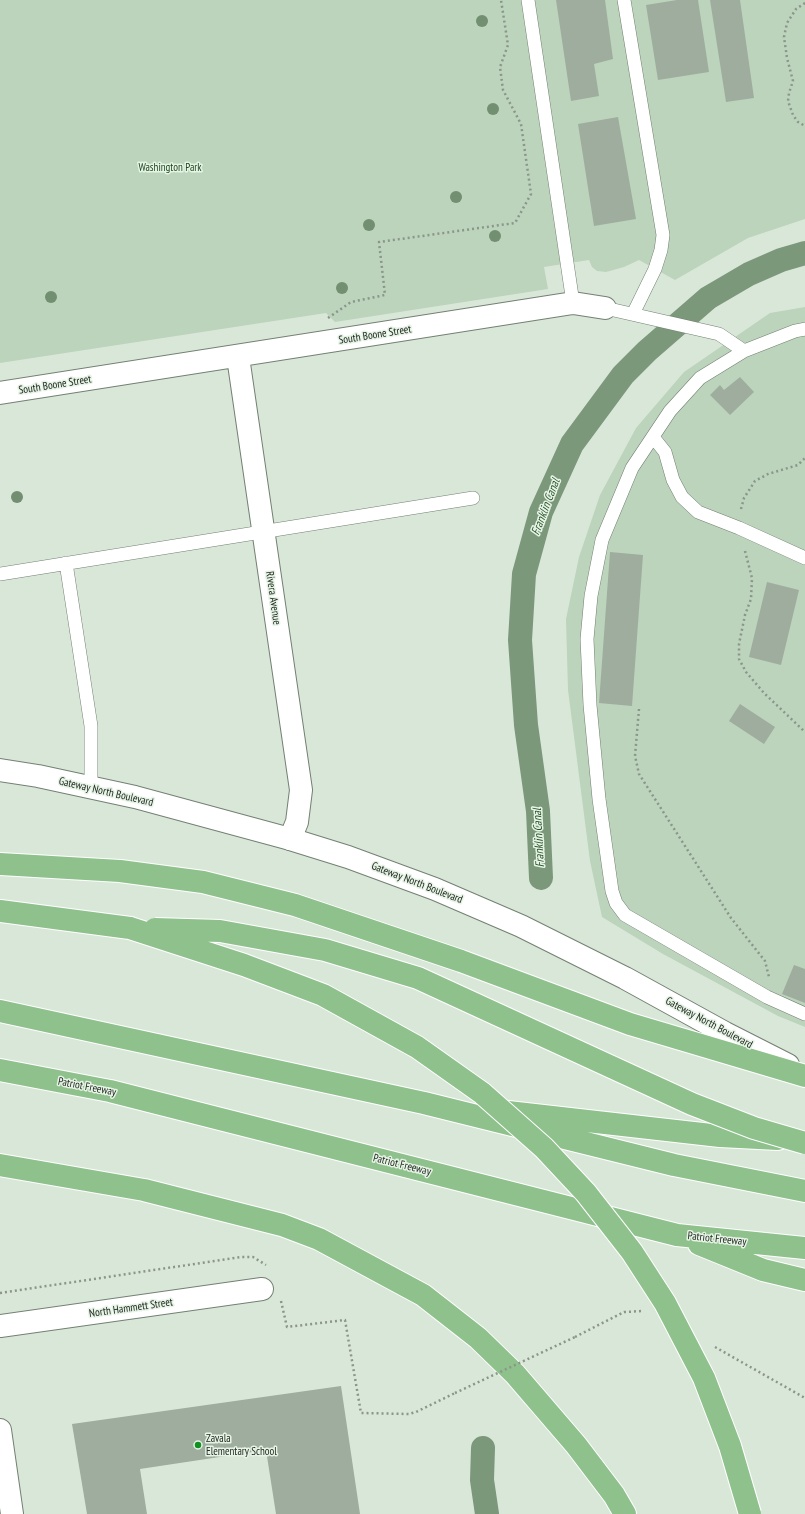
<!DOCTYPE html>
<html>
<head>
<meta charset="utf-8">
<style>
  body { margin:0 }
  canvas { display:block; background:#d9e7d8 }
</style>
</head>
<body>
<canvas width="805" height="1514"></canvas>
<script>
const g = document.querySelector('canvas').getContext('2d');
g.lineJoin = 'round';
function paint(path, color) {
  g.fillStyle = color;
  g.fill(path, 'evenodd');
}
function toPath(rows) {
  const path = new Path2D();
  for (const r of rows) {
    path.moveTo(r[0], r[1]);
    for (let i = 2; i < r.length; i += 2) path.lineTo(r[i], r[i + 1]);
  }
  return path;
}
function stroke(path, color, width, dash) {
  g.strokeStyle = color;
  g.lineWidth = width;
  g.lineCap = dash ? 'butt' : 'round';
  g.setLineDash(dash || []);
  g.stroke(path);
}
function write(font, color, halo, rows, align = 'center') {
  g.font = font + ' "PT Sans Narrow",sans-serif';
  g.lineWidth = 3;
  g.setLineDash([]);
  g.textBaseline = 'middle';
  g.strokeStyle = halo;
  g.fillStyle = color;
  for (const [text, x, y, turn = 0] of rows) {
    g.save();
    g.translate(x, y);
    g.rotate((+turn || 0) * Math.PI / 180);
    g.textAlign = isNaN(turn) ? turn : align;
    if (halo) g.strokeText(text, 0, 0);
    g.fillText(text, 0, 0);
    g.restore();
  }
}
paint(toPath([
  [0,0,805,0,805,219,748,238,675,280,639,260,624,267,606,272,597,271,592,267,589,260,544,267,548,289,335,322,326,313,0,363],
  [805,307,805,1027,778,1016,663,954,602,917,590,861,568,690,566,619,579,557,600,495,636,428,684,372,770,313]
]), '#bcd4bb');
stroke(toPath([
  [541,878,538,811,526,725,520,640,524,574,541,512,572,444,623,375,647,351,708,298,749,274,781,260,805,253],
  [483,1448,482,1480,487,1514]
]), '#7c987b', 24);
paint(toPath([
  [556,0,605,0,613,59,594,64,599,96,571,101],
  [677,0,698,0,709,72,658,80,646,5],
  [710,0,740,0,754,98,726,102],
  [618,117,636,219,594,226,578,124],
  [740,377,754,392,730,415,710,395,720,385,724,390],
  [610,552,643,555,632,706,599,703],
  [767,582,799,590,781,665,749,657],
  [740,704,775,727,764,744,729,721],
  [794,965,805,969,805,1003,782,994],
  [341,1386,360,1514,276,1514,266,1450,140,1469,147,1514,87,1514,72,1424]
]), '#9fad9f');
const service = toPath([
  [528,0,573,303],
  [624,0,663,235,661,250,655,269,633,314],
  [605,308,719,334,744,351],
  [805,329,795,331,744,351,700,378,670,411,632,468,602,540,591,596,587,639,590,705,599,799,612,891,616,903,625,915,767,997,805,1014],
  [653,437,665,452,673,480,682,497,698,512,739,528,805,558],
  [66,563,91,726,91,788],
  [0,574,473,498]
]);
const minor = toPath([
  [238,357,301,790,297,822,290,839],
  [0,393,573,303,605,308],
  [0,1326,262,1289],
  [0,1430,12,1514]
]);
const secondary = toPath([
  [0,770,38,776,135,797,290,839,348,857,435,889,521,926,625,978,725,1033,788,1065]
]);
const motorway = toPath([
  [0,864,120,871,203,882,295,905,461,961,630,1024,805,1076],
  [0,911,130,928],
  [0,1011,424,1103,674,1165,805,1191],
  [0,1070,110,1091,677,1235,805,1248],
  [508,1112,720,1136,778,1139],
  [0,1165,144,1190,282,1225,319,1239,423,1295,478,1338,515,1374,576,1445,614,1495,625,1514],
  [699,1244,763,1270,805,1280]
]);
stroke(service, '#738072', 14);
stroke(minor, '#738072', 24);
stroke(secondary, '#738072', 24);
stroke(motorway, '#fff', 24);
stroke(toPath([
  [805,3,796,9,787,23,784,37,787,58,793,81,789,93,788,101,793,115,798,122,805,126],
  [328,318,351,302,385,295,379,242,515,223,531,194,521,124,503,90,500,67,508,45,501,0],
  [741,509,744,498,755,481,768,474,798,465,805,458],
  [745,551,752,578,751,599,745,615,739,644,739,659,746,672,764,693,805,732],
  [639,709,635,756,639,774,731,918,765,961,769,977],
  [0,1293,241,1257,253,1257,266,1265],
  [281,1301,287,1327,345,1320,361,1413,409,1414,416,1412,455,1393],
  [575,1337,624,1312,643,1311],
  [715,1347,805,1398]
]), '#8b958a', 2.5, [2, 3]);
stroke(service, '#fff', 13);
stroke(minor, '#fff', 22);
stroke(secondary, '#fff', 22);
stroke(motorway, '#8fc18d', 22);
const motorwayBridge = toPath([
  [130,928,244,965,323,995,417,1047,482,1093,544,1148,586,1193,632,1252,665,1303,704,1378,730,1446,750,1514],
  [155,929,220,931,325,950,418,978,692,1104,754,1128,805,1143]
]);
stroke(motorwayBridge, '#fff', 24, []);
stroke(toPath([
  [455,1393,575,1337]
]), '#8b958a', 2.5, [2, 3]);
stroke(motorwayBridge, '#8fc18d', 22);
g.fillStyle = '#728f72';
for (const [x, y] of [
  [482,21],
  [493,109],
  [456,197],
  [369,225],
  [495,236],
  [342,288],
  [51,297],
  [17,497]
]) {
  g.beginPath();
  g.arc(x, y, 6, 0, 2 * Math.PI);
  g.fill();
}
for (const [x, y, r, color] of [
  [198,1445,4,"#0f9020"]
]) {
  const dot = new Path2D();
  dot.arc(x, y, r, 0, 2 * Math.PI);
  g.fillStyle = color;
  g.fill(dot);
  stroke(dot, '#e6f4e5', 1.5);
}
write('11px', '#1e471e', '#e6f4e5', [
  ["Washington Park",170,168]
]);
write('11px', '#222822', '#e6f4e5', [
  ["South Boone Street",375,335,-9],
  ["South Boone Street",55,385,-9],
  ["Rivera Avenue",273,598,82],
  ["Gateway North Boulevard",106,792,13],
  ["Gateway North Boulevard",417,883,21],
  ["Gateway North Boulevard",709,1023,28],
  ["Patriot Freeway",87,1087,11],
  ["Patriot Freeway",402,1165,14],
  ["Patriot Freeway",717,1239,6],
  ["North Hammett Street",131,1308,-8]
]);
write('11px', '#222822', '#e6f4e5', [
  ["Zavala",206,1439],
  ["Elementary School",206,1452]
], 'left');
write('italic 12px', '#295329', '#e6f4e5', [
  ["Franklin Canal",546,507,-69],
  ["Franklin Canal",539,838,-93]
]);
</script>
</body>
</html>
